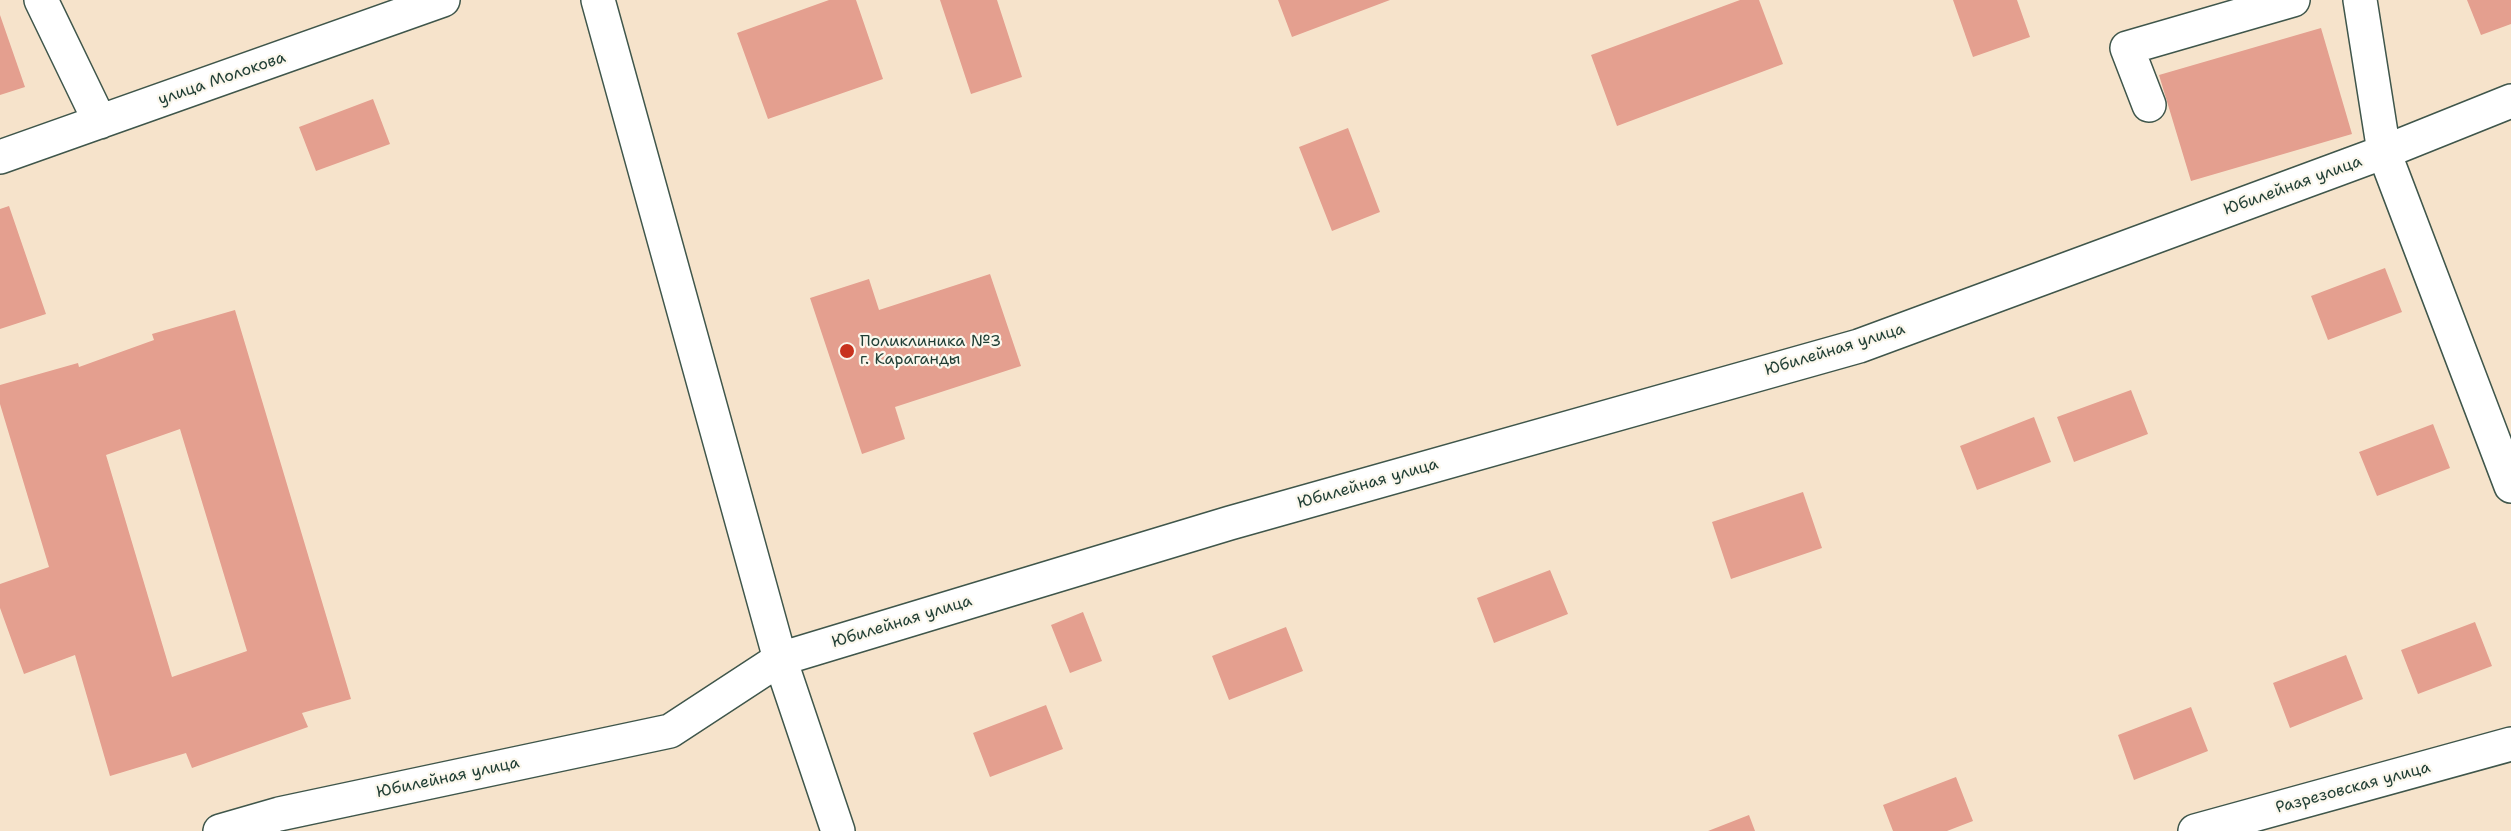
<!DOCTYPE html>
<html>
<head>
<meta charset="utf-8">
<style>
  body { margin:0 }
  canvas { display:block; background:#f6e3cb }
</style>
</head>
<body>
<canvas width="2511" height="831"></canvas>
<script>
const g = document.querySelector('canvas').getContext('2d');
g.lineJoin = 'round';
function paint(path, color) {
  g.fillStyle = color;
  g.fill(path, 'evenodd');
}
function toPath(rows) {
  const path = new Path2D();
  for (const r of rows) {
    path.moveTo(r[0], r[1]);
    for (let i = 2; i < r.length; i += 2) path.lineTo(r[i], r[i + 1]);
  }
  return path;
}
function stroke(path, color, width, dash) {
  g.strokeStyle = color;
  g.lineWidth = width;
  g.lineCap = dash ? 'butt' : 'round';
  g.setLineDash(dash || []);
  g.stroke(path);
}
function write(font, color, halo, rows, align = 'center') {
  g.font = font + ' "Shantell Sans",sans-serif';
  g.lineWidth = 4.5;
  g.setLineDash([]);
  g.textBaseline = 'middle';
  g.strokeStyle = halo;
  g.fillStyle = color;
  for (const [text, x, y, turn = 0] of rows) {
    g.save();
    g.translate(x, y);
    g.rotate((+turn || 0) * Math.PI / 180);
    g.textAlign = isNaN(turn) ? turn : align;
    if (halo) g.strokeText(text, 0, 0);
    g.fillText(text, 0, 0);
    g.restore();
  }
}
paint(toPath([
  [829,0,856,0,883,79,768,119,737,33],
  [940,0,997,0,1022,77,971,94],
  [1278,0,1390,0,1292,37],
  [1740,0,1759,0,1783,64,1617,126,1591,55],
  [1953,0,2017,0,2030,37,1973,57],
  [2467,0,2511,0,2511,24,2481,35],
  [0,15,25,87,0,95],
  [2321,28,2352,134,2191,181,2159,75],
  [373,99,390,144,316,171,299,127],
  [1348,128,1380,212,1332,231,1299,147],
  [9,206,46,314,0,329,0,209],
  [2385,268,2402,312,2328,340,2311,296],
  [990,274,1021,366,895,407,905,439,862,454,810,298,869,279,879,310],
  [235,310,351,699,302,713,308,727,192,768,186,753,110,776,75,655,24,674,0,608,0,584,49,567,0,404,0,385,78,363,79,367,154,340,152,334],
  [180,429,247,651,172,677,106,455],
  [2131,390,2148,434,2074,462,2057,417],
  [2034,417,2051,462,1977,490,1960,446],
  [2433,424,2450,468,2377,496,2359,452],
  [1803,492,1822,548,1731,579,1712,522],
  [1550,570,1568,614,1494,643,1477,598],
  [1083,612,1102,661,1070,673,1051,625],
  [2475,622,2492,666,2418,694,2401,650],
  [1286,627,1303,671,1229,700,1212,656],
  [2346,655,2363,699,2290,728,2273,683],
  [1046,705,1063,749,990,777,973,733],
  [2191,707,2208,751,2134,780,2118,735],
  [1956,777,1973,821,1947,831,1893,831,1883,805],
  [1749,815,1755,831,1708,831]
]), '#e49f8f');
const minor = toPath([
  [41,0,100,122],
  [598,0,780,659,838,831],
  [2360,0,2384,152,2511,486],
  [2149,105,2127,48,2293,0],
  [0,157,443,0],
  [220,831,279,814,670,731,780,659,1230,523,1859,346,2384,152,2511,101],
  [2195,831,2511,744]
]);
stroke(minor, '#3f564b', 36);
stroke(minor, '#fff', 33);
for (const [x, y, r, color] of [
  [847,351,8,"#c8321e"]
]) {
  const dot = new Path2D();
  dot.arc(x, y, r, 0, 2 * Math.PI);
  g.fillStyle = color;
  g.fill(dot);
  stroke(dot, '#fbf7ec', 2);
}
write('16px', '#1f3d34', '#fbf7ec', [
  ["улица Молокова",222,79,-19],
  ["Юбилейная улица",2293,186,-20],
  ["Юбилейная улица",1835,350,-17],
  ["Юбилейная улица",1368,484,-16],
  ["Юбилейная улица",902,622,-17],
  ["Юбилейная улица",448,778,-12],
  ["Разрезовская улица",2353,788,-15]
]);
write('16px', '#1f3d34', '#fbf7ec', [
  ["Поликлиника №3",860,342],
  ["г. Караганды",860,360]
], 'left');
</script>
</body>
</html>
